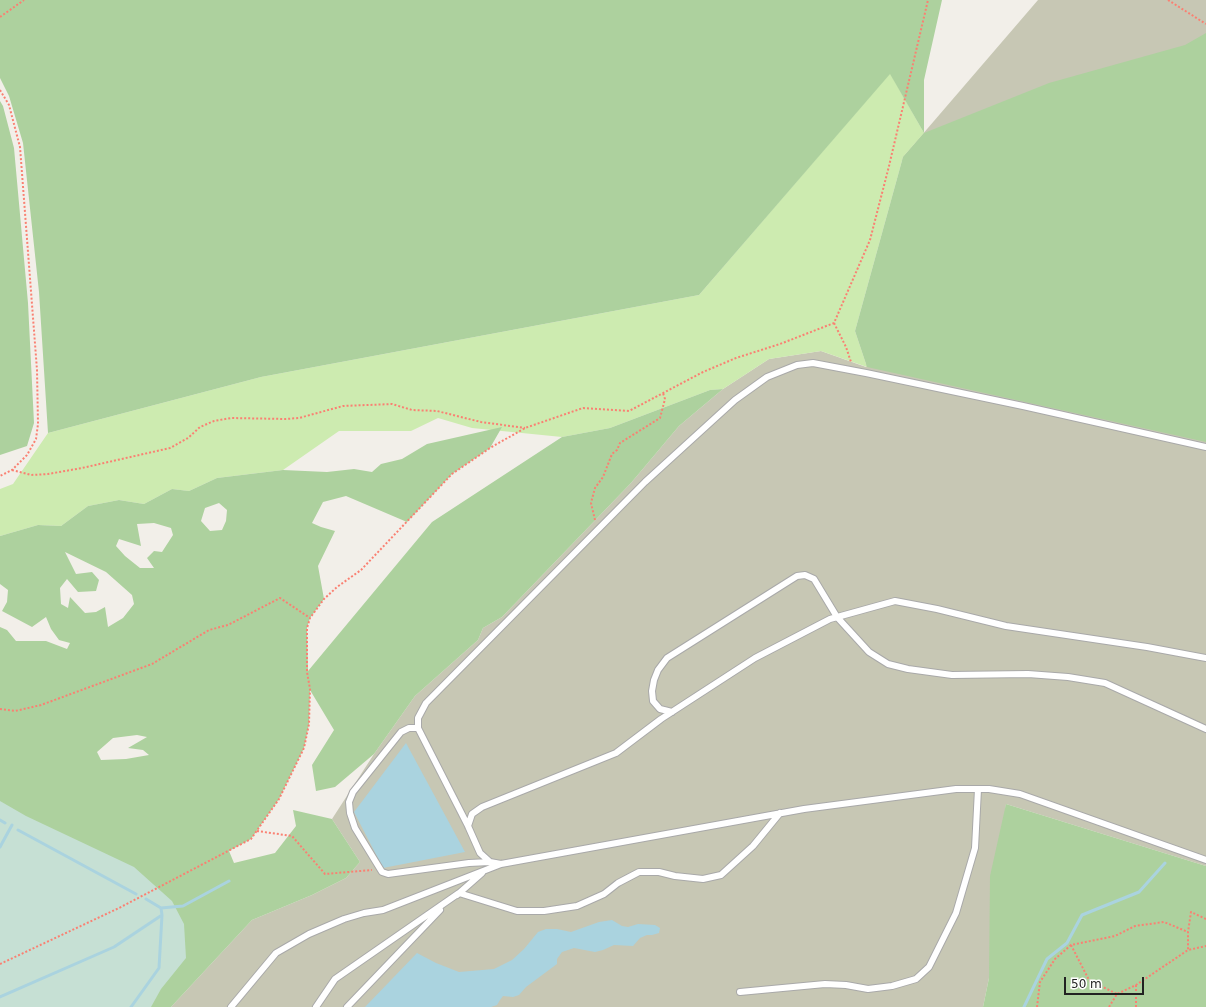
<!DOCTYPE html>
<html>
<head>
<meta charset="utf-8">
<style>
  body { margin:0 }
  #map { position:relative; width:1206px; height:1007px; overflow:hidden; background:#f2efe9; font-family:"DejaVu Sans",sans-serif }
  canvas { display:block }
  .scale { position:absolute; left:1064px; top:977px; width:80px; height:18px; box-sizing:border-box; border:2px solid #222; border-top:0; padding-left:5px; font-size:12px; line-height:14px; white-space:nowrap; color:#222; -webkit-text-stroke:3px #fff; paint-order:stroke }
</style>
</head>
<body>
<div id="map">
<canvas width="1206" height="1007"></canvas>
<div class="scale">50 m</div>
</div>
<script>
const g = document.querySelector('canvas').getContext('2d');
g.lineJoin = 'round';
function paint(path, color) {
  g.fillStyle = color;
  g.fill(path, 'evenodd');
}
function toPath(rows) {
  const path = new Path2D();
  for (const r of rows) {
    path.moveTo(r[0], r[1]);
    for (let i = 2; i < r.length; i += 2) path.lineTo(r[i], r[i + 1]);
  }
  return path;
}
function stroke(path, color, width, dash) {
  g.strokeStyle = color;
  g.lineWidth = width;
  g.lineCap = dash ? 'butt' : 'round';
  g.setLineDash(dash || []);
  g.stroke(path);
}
paint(toPath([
  [1038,0,1206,0,1206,866,1006,804,989,978,983,1007,171,1007,252,920,312,895,346,878,360,862,332,819,374,754,415,696,478,640,483,628,502,617,631,483,679,426,723,389,769,359,821,351,866,367,903,157]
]), '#c7c7b4');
paint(toPath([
  [890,73,924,133,903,157,855,331,867,367,821,351,769,359,723,389,710,390,610,428,562,437,472,428,438,418,411,431,339,431,283,470,217,478,189,491,172,489,144,504,119,500,88,506,61,526,38,525,0,536,0,489,13,484,48,433,261,377,699,295]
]), '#cdebb0');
paint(toPath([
  [0,0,942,0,924,80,924,133,1049,83,1185,45,1206,33,1206,442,867,367,855,331,903,157,924,133,890,74,699,295,261,377,48,433,39,292,23,143,9,96,0,78],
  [0,101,3,106,14,148,28,303,34,423,27,446,0,455],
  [723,389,679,426,631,483,502,617,483,628,478,640,415,696,374,754,335,787,316,791,312,765,334,730,310,690,309,724,304,748,279,799,251,839,229,851,234,863,275,853,296,826,293,810,332,819,360,862,346,878,312,895,252,920,171,1007,0,1007,0,627,7,630,16,641,46,641,67,649,70,643,59,640,51,629,46,617,32,627,2,611,7,602,8,590,0,584,0,536,38,525,61,526,88,506,119,500,144,504,172,489,189,491,217,478,283,470,327,472,354,469,372,472,381,464,402,459,427,444,502,427,490,448,452,474,407,522,346,496,323,502,312,523,321,527,335,531,318,566,324,599,310,618,307,628,308,671,432,522,562,437,610,428,710,390],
  [219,503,227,510,226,521,222,530,210,531,201,521,205,508],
  [154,523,171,528,173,535,162,552,154,551,147,558,154,568,140,568,125,556,116,546,119,539,141,546,137,524],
  [65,552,106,572,132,595,134,604,123,618,108,627,105,607,96,612,85,613,70,597,68,608,61,604,60,588,67,579,78,592,96,591,99,580,92,572,76,574],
  [137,735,147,737,128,748,143,750,149,755,126,759,101,760,97,752,113,738],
  [1006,804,1206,866,1206,1007,983,1007,989,978,990,876]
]), '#add19e');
paint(toPath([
  [0,801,26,816,134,867,172,901,184,924,186,958,161,989,151,1007,0,1007]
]), '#c6e0d4');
paint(toPath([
  [406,743,465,852,383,868,354,812],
  [612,920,622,926,628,927,638,924,655,925,660,928,659,933,652,935,647,935,640,938,633,946,614,945,603,950,595,952,574,948,562,952,557,959,557,964,526,987,519,995,513,997,503,996,500,1000,497,1005,491,1007,365,1007,417,953,436,963,459,972,494,969,512,960,524,949,538,932,546,929,557,929,571,932,599,922]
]), '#aad3df');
stroke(toPath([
  [0,820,5,823],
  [18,830,136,894],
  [0,847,12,825],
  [146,899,161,908],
  [0,997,114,947,162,915,161,908,183,906,229,881],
  [131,1007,159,968,162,915],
  [1024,1007,1047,959,1067,943,1082,915,1139,892,1165,863]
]), '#aad3df', 3);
const service = toPath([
  [1206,447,1023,406,866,373,813,363,797,365,767,377,735,400,645,482,426,703,418,718,418,728,468,826,480,853,490,862,501,864,804,809,956,789,989,789,1020,794,1206,860],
  [672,712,660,709,653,701,652,691,654,680,658,670,667,658,797,576,805,575,814,579,837,617,869,652,888,664,908,669,952,675,1028,674,1068,677,1105,683,1206,729],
  [418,728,409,728,401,732,353,792,349,802,350,813,355,828,382,872,388,874,469,863,490,862],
  [468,826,472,814,482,807,616,753,661,719,755,658,830,619,895,601,937,609,1006,626,1147,647,1206,658],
  [457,895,482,873],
  [740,992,825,984,846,985,868,989,892,986,916,979,929,967,956,913,975,848,978,789],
  [231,1007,276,953,309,934,344,919,364,913,383,910,501,864],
  [316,1007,335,979,459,893,517,911,544,911,577,906,604,894,618,883,639,872,659,872,675,876,703,879,721,875,753,846,780,813],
  [347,1007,440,910]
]);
stroke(service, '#a9a9a9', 8);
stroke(toPath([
  [1168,0,1206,24],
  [0,17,24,0],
  [0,90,9,105,20,147,37,370,38,424,36,439,27,455,12,470,0,476],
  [834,323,846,347,851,362],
  [12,470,31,475,48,474,82,468,170,448,188,438,200,427,214,421,231,418,285,419,299,418,343,406,392,404,412,410,437,411,481,422,525,428],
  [595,520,591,503,595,488,603,477,612,454,617,450,620,443,660,418,665,399,663,393],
  [0,709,15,711,41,705,152,664,209,630,228,625,280,598,310,618],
  [257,831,292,836,325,874,372,870],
  [1206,919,1191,912,1188,932,1188,950,1206,946],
  [1071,945,1089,980,1117,994],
  [0,964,119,908,251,839,279,799,304,748,309,724,310,689,307,672,307,628,310,618,324,599,337,587,361,570,452,474,490,448,525,428,583,408,629,411,703,372,736,358,780,344,834,323,870,240,889,166,928,0],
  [1136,985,1136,1007],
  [1037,1007,1040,982,1055,959,1071,945,1115,936,1135,926,1164,922,1188,932],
  [1109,1007,1117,994,1136,985,1188,950]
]), '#fa8072', 2, [2, 2]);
stroke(service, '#fff', 6);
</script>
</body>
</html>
